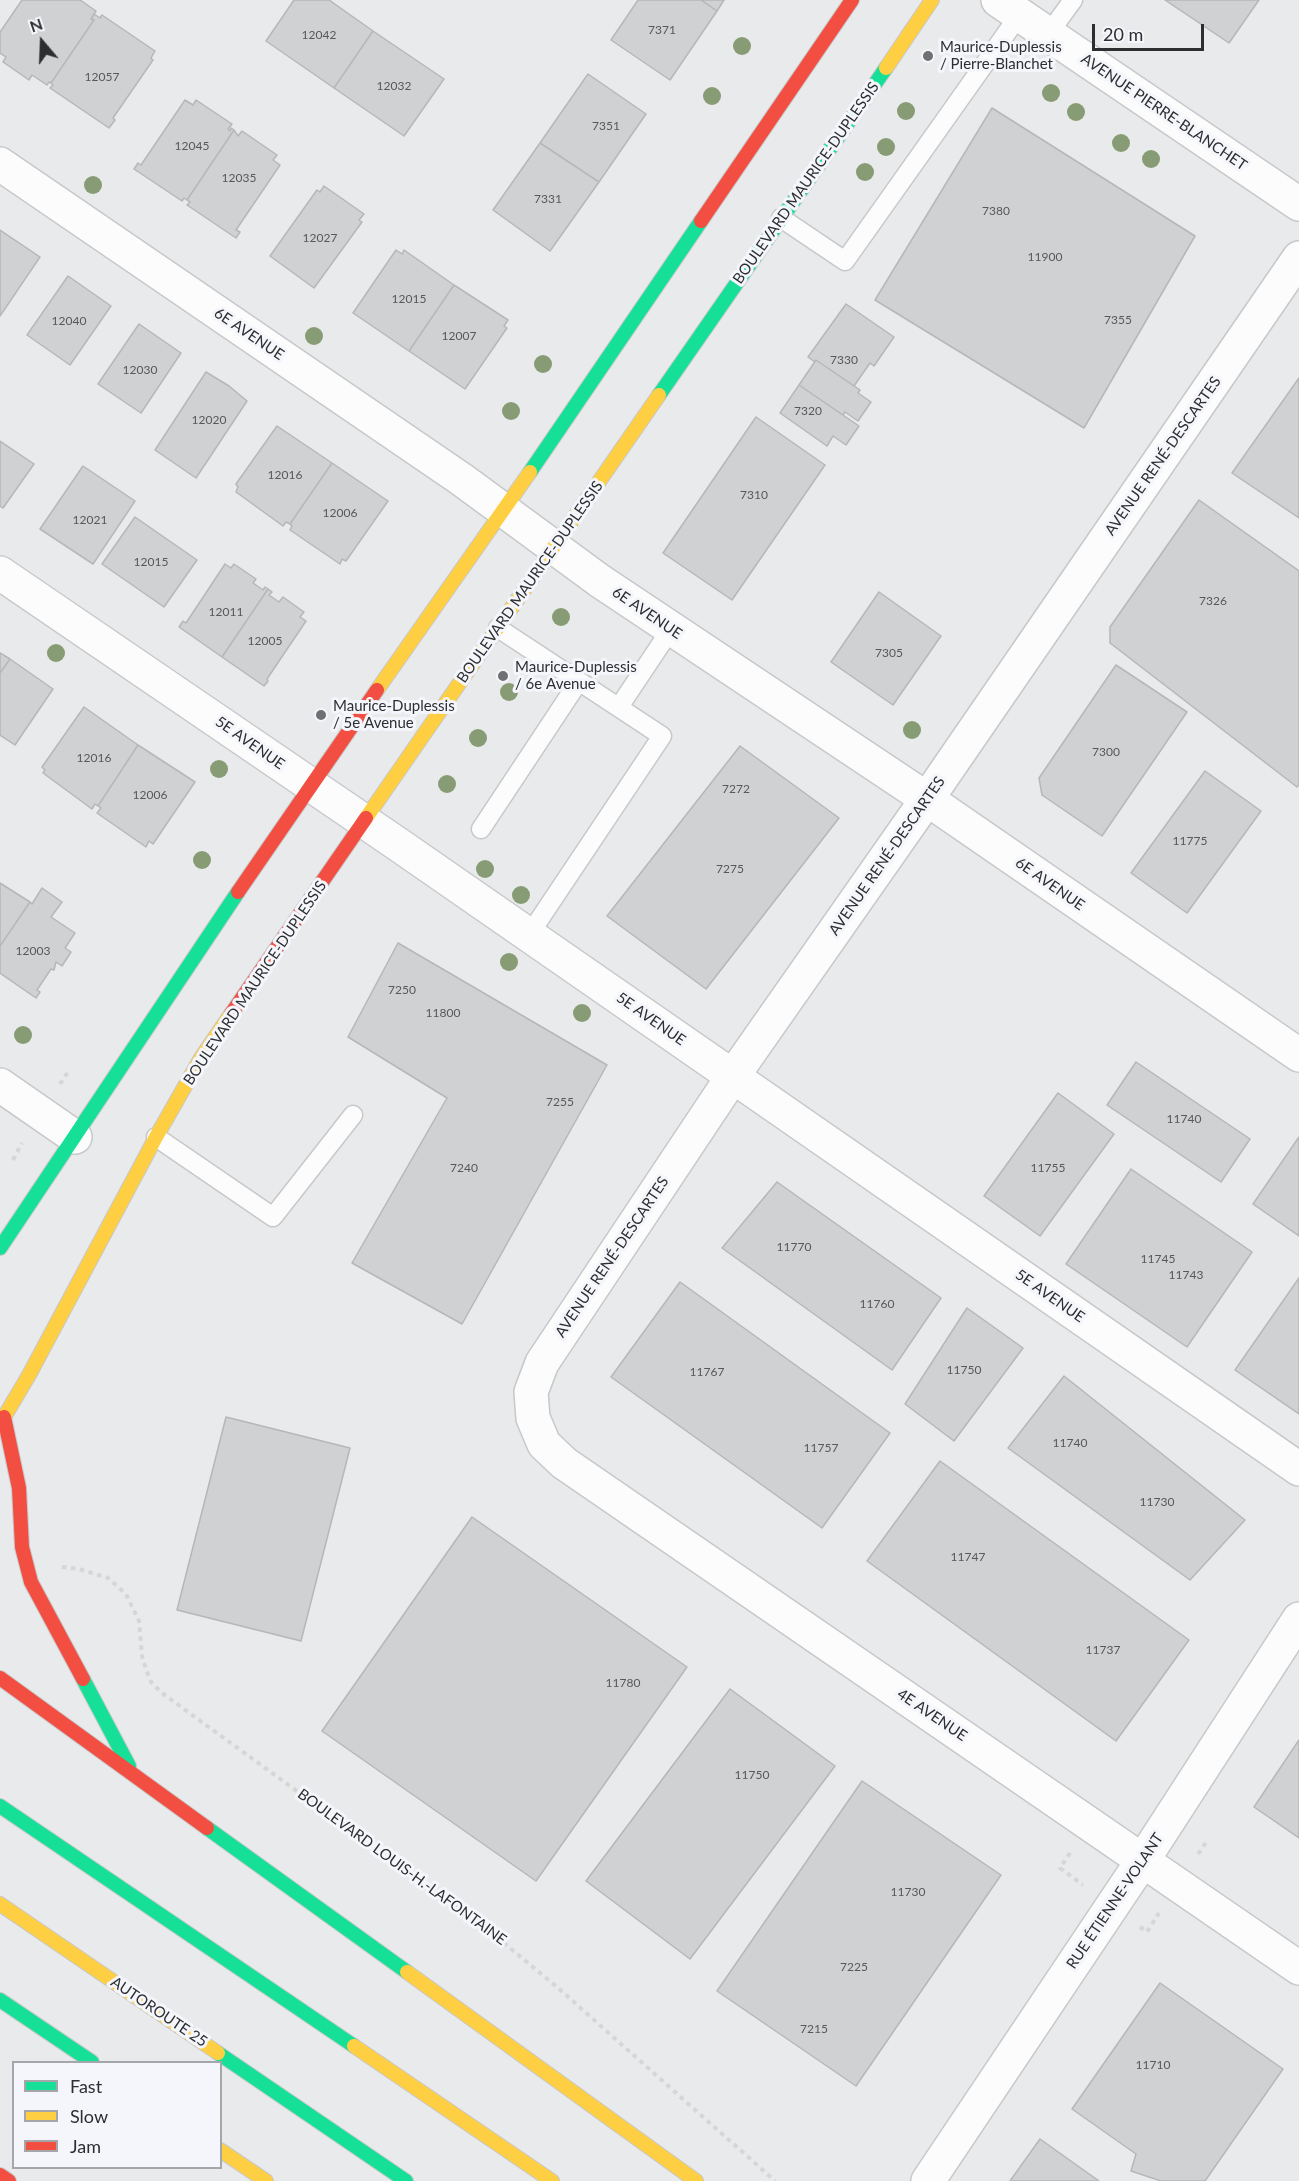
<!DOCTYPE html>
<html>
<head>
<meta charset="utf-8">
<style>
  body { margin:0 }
  #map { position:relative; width:1299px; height:2181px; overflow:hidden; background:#e8eaec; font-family:Lato,sans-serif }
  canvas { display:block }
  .legend { position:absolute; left:12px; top:2061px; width:210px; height:108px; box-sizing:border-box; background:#f4f6fb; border:2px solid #a4a6aa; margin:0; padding:8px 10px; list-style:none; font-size:18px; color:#2d2e30 }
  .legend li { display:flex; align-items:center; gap:12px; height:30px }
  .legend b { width:30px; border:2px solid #a4a6aa }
  .north { position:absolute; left:12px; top:12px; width:60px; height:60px; -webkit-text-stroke:4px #f4f6fb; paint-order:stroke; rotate:341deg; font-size:16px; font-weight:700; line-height:24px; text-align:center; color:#2d2e30 }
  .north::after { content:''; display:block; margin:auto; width:21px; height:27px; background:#2d2e30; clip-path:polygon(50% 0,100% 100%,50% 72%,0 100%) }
  .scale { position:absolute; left:1092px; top:24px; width:112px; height:27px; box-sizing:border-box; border:3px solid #2d2e30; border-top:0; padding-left:8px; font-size:18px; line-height:21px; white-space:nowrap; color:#2d2e30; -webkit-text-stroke:4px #f4f6fb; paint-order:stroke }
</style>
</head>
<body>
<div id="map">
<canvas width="1299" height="2181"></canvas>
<ul class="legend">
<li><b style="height:8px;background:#16e098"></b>Fast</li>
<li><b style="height:8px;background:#ffcf43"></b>Slow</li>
<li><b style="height:8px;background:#f24e42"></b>Jam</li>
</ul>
<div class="north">N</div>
<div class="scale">20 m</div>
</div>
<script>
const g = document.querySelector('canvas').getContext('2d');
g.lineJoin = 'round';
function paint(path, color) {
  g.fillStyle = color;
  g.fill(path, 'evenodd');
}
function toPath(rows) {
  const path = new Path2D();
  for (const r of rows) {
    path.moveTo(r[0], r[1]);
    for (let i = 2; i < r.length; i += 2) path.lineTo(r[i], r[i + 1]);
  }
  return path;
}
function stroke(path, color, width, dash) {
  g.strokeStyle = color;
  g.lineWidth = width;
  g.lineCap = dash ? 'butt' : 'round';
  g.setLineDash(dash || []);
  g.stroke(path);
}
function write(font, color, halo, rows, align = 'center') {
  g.font = font + ' Lato,sans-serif';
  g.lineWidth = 6;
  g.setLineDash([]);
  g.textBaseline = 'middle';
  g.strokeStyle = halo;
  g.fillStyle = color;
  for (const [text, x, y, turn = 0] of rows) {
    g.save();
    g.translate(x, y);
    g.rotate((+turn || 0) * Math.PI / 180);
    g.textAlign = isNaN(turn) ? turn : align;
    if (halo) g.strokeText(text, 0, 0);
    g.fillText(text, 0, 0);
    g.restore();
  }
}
const building = toPath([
  [22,0,80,0,96,11,91,19,94,20,51,83,49,82,47,85,32,75,29,80,3,62,6,57,0,53,0,32,22,0],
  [294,0,329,0,373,31,334,88,266,41,294,0],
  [638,0,701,0,717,11,670,80,611,40,638,0],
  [701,0,724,0,717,11,701,0],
  [1165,0,1259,0,1229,43,1165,0],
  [94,14,100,18,102,15,155,51,151,58,153,60,113,118,115,120,109,128,50,88,53,85,51,83,94,20,91,19,94,14],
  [373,31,444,79,404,136,334,88,373,31],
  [588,74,646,114,599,182,540,143,588,74],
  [185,100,193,105,196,100,232,124,228,129,230,131,231,128,234,130,187,200,184,198,182,201,134,169,138,163,141,165,185,100],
  [992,108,1195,236,1084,428,875,300,992,108],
  [234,130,238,136,242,131,277,155,273,160,280,165,236,230,240,232,236,238,187,205,190,202,187,200,234,130],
  [540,143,599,182,550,251,493,210,540,143],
  [324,186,364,214,359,220,362,222,314,288,270,256,317,190,320,192,324,186],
  [0,230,40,257,0,316,0,230],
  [396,250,402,254,404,250,454,285,409,351,353,313,396,250],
  [68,276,111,306,70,365,27,335,68,276],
  [454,285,508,320,504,326,507,328,465,389,409,351,454,285],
  [846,304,894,337,874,366,870,363,854,386,816,360,815,362,808,357,846,304],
  [139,324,181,353,141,413,98,384,139,324],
  [816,360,860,390,858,393,871,402,858,421,845,412,843,415,799,385,816,360],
  [206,372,229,386,247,401,196,478,155,450,206,372],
  [1299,378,1299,518,1232,473,1299,378],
  [799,385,859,426,846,445,833,436,827,446,780,413,799,385],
  [756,417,825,465,732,600,663,553,756,417],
  [277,426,332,463,290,524,286,522,283,526,236,492,238,487,236,484,277,426],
  [0,441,34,464,3,508,0,506,0,441],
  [332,463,388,501,346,561,342,559,340,564,290,530,292,526,290,524,332,463],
  [83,466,135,501,93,564,40,529,83,466],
  [1199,500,1299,571,1299,785,1297,787,1110,643,1110,627,1199,500],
  [135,517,197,560,164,607,102,564,135,517],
  [225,564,231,568,234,564,256,579,253,583,263,590,265,587,268,589,222,657,179,627,183,621,186,623,225,564],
  [268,589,272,592,269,595,279,602,283,597,304,612,300,617,306,621,267,679,268,681,264,686,222,657,268,589],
  [879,592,941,636,893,705,831,662,879,592],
  [0,653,10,659,0,673,0,653],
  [10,659,53,689,15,745,0,735,0,673,10,659],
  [1116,665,1187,712,1102,836,1042,795,1039,778,1116,665],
  [84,707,138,745,98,806,95,804,92,809,43,773,45,770,42,767,84,707],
  [138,745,195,782,153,844,149,841,146,847,97,813,101,808,98,806,138,745],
  [740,746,839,818,706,989,607,916,740,746],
  [1205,771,1261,811,1187,913,1131,873,1205,771],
  [0,883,30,902,0,946,0,883],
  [42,888,62,902,51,917,75,933,65,948,71,952,62,966,56,962,54,970,51,969,37,990,40,992,36,998,0,973,0,946,30,902,32,904,42,888],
  [398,943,607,1065,462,1324,352,1263,447,1098,348,1037,398,943],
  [1136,1062,1250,1139,1221,1182,1107,1105,1136,1062],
  [1058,1093,1114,1134,1040,1236,984,1196,1058,1093],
  [1299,1137,1299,1236,1253,1204,1299,1137],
  [1131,1169,1252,1252,1187,1347,1066,1264,1131,1169],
  [777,1182,941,1298,892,1370,722,1248,777,1182],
  [1299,1278,1299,1414,1235,1370,1299,1278],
  [680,1282,890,1433,822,1528,611,1377,680,1282],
  [967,1308,1023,1348,954,1441,905,1404,967,1308],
  [1064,1376,1245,1520,1190,1580,1008,1448,1064,1376],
  [226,1417,350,1448,301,1641,177,1610,226,1417],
  [940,1461,1189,1640,1116,1741,867,1561,940,1461],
  [472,1517,687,1667,536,1881,322,1731,472,1517],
  [730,1689,835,1766,690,1959,586,1881,730,1689],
  [1299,1740,1299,1838,1254,1807,1299,1740],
  [862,1781,1001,1875,856,2086,717,1991,862,1781],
  [1160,1983,1283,2069,1205,2181,1161,2181,1131,2171,1136,2154,1072,2109,1160,1983],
  [1040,2139,1099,2181,1010,2181,1040,2139]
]);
paint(building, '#d0d1d3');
stroke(building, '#b5b7b8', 1.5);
const lane = toPath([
  [1049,33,1073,0],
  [781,218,845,261,1020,14],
  [498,628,662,736,529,935],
  [619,707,671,629],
  [481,829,579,681],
  [156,1137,273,1217,353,1115]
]);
const street = toPath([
  [998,0,1299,204],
  [0,164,461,479,600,581,927,799,1299,1055],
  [1299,258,927,799,733,1076,542,1363,531,1392,533,1418,544,1444,564,1463,1299,1968],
  [0,573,399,845,1299,1469],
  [0,1085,75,1137],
  [928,2181,1143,1860,1299,1619]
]);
const fast = toPath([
  [659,395,886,68],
  [530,472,701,221],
  [0,1248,238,892],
  [83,1679,129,1766],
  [0,1806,354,2046],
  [207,1828,407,1972],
  [0,2000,92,2062],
  [218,2053,406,2181]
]);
const slow = toPath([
  [886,68,932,0],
  [377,690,530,472],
  [366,818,659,395],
  [0,1424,29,1375,156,1137,201,1058,231,1014],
  [0,1904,218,2053],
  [407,1972,696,2181],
  [354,2046,552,2181],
  [220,2150,266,2181]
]);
const jam = toPath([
  [701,221,852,0],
  [238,892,377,690],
  [231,1014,366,818],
  [4,1417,19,1488,22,1547,31,1582,83,1679],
  [0,1678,207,1828],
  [0,2175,9,2181]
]);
stroke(lane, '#c7c8ca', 21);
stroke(street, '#c7c8ca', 36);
stroke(fast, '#c7c8ca', 16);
stroke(slow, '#c7c8ca', 16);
stroke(jam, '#c7c8ca', 16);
stroke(toPath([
  [60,1084,68,1072],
  [13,1160,22,1143],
  [62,1567,79,1569,108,1578,126,1594,139,1621,142,1656,146,1669,151,1682,162,1693,492,1933,557,1987,775,2181],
  [1070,1853,1060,1868,1083,1885],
  [1198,1854,1207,1841],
  [1140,1927,1147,1932,1159,1913]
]), '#d6d6d7', 4, [4.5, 4.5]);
stroke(lane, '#fcfcfc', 18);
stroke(street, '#fcfcfc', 33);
stroke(fast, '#16e098', 14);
stroke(slow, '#ffcf43', 14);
stroke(jam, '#f24e42', 14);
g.fillStyle = '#879c74';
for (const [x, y] of [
  [742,46],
  [1051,93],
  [712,96],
  [906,111],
  [1076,112],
  [1121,143],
  [886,147],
  [1151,159],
  [865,172],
  [93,185],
  [314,336],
  [543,364],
  [511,411],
  [561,617],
  [56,653],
  [509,692],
  [912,730],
  [478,738],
  [219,769],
  [447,784],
  [202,860],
  [485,869],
  [521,895],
  [509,962],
  [582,1013],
  [23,1035]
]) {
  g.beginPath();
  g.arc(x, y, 9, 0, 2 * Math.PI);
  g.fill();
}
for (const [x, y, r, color] of [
  [928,56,6,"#6e7072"],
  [503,676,6,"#6e7072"],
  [321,715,6,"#6e7072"]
]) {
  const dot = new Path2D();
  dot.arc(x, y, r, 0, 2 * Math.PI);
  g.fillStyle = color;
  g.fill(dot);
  stroke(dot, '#f4f6fb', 2);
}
write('12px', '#58585a', null, [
  ["7371",662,30],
  ["12042",319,35],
  ["12057",102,77],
  ["12032",394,86],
  ["7351",606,126],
  ["12045",192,146],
  ["12035",239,178],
  ["7331",548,199],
  ["7380",996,211],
  ["12027",320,238],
  ["11900",1045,257],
  ["12015",409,299],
  ["7355",1118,320],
  ["12040",69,321],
  ["12007",459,336],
  ["7330",844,360],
  ["12030",140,370],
  ["7320",808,411],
  ["12020",209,420],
  ["12016",285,475],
  ["7310",754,495],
  ["12006",340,513],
  ["12021",90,520],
  ["12015",151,562],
  ["7326",1213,601],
  ["12011",226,612],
  ["12005",265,641],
  ["7305",889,653],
  ["7300",1106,752],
  ["12016",94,758],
  ["7272",736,789],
  ["12006",150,795],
  ["11775",1190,841],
  ["7275",730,869],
  ["12003",33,951],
  ["7250",402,990],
  ["11800",443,1013],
  ["7255",560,1102],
  ["11740",1184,1119],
  ["7240",464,1168],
  ["11755",1048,1168],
  ["11770",794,1247],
  ["11745",1158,1259],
  ["11743",1186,1275],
  ["11760",877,1304],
  ["11750",964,1370],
  ["11767",707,1372],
  ["11740",1070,1443],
  ["11757",821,1448],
  ["11730",1157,1502],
  ["11747",968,1557],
  ["11737",1103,1650],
  ["11780",623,1683],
  ["11750",752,1775],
  ["11730",908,1892],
  ["7225",854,1967],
  ["7215",814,2029],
  ["11710",1153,2065]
]);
write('15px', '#2d2e30', '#f4f6fb', [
  ["Maurice-Duplessis",940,47],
  ["/ Pierre-Blanchet",940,64],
  ["Maurice-Duplessis",515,667],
  ["/ 6e Avenue",515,684],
  ["Maurice-Duplessis",333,706],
  ["/ 5e Avenue",333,723]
], 'left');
write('15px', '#2d2e30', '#f4f6fb', [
  ["AVENUE PIERRE-BLANCHET",1164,112,34],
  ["BOULEVARD MAURICE-DUPLESSIS",806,183,-55],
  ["6E AVENUE",249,334,34],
  ["AVENUE RENÉ-DESCARTES",1163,456,-55],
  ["BOULEVARD MAURICE-DUPLESSIS",530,582,-55],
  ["6E AVENUE",647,613,34],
  ["5E AVENUE",250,743,35],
  ["AVENUE RENÉ-DESCARTES",887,856,-55],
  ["6E AVENUE",1050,884,35],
  ["BOULEVARD MAURICE-DUPLESSIS",255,983,-56],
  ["5E AVENUE",651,1019,35],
  ["AVENUE RENÉ-DESCARTES",612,1257,-56],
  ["5E AVENUE",1050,1296,35],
  ["4E AVENUE",932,1715,34],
  ["BOULEVARD LOUIS-H.-LAFONTAINE",402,1867,36],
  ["RUE ÉTIENNE-VOLANT",1115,1901,-56],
  ["AUTOROUTE 25",159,2012,34]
]);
</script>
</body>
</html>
